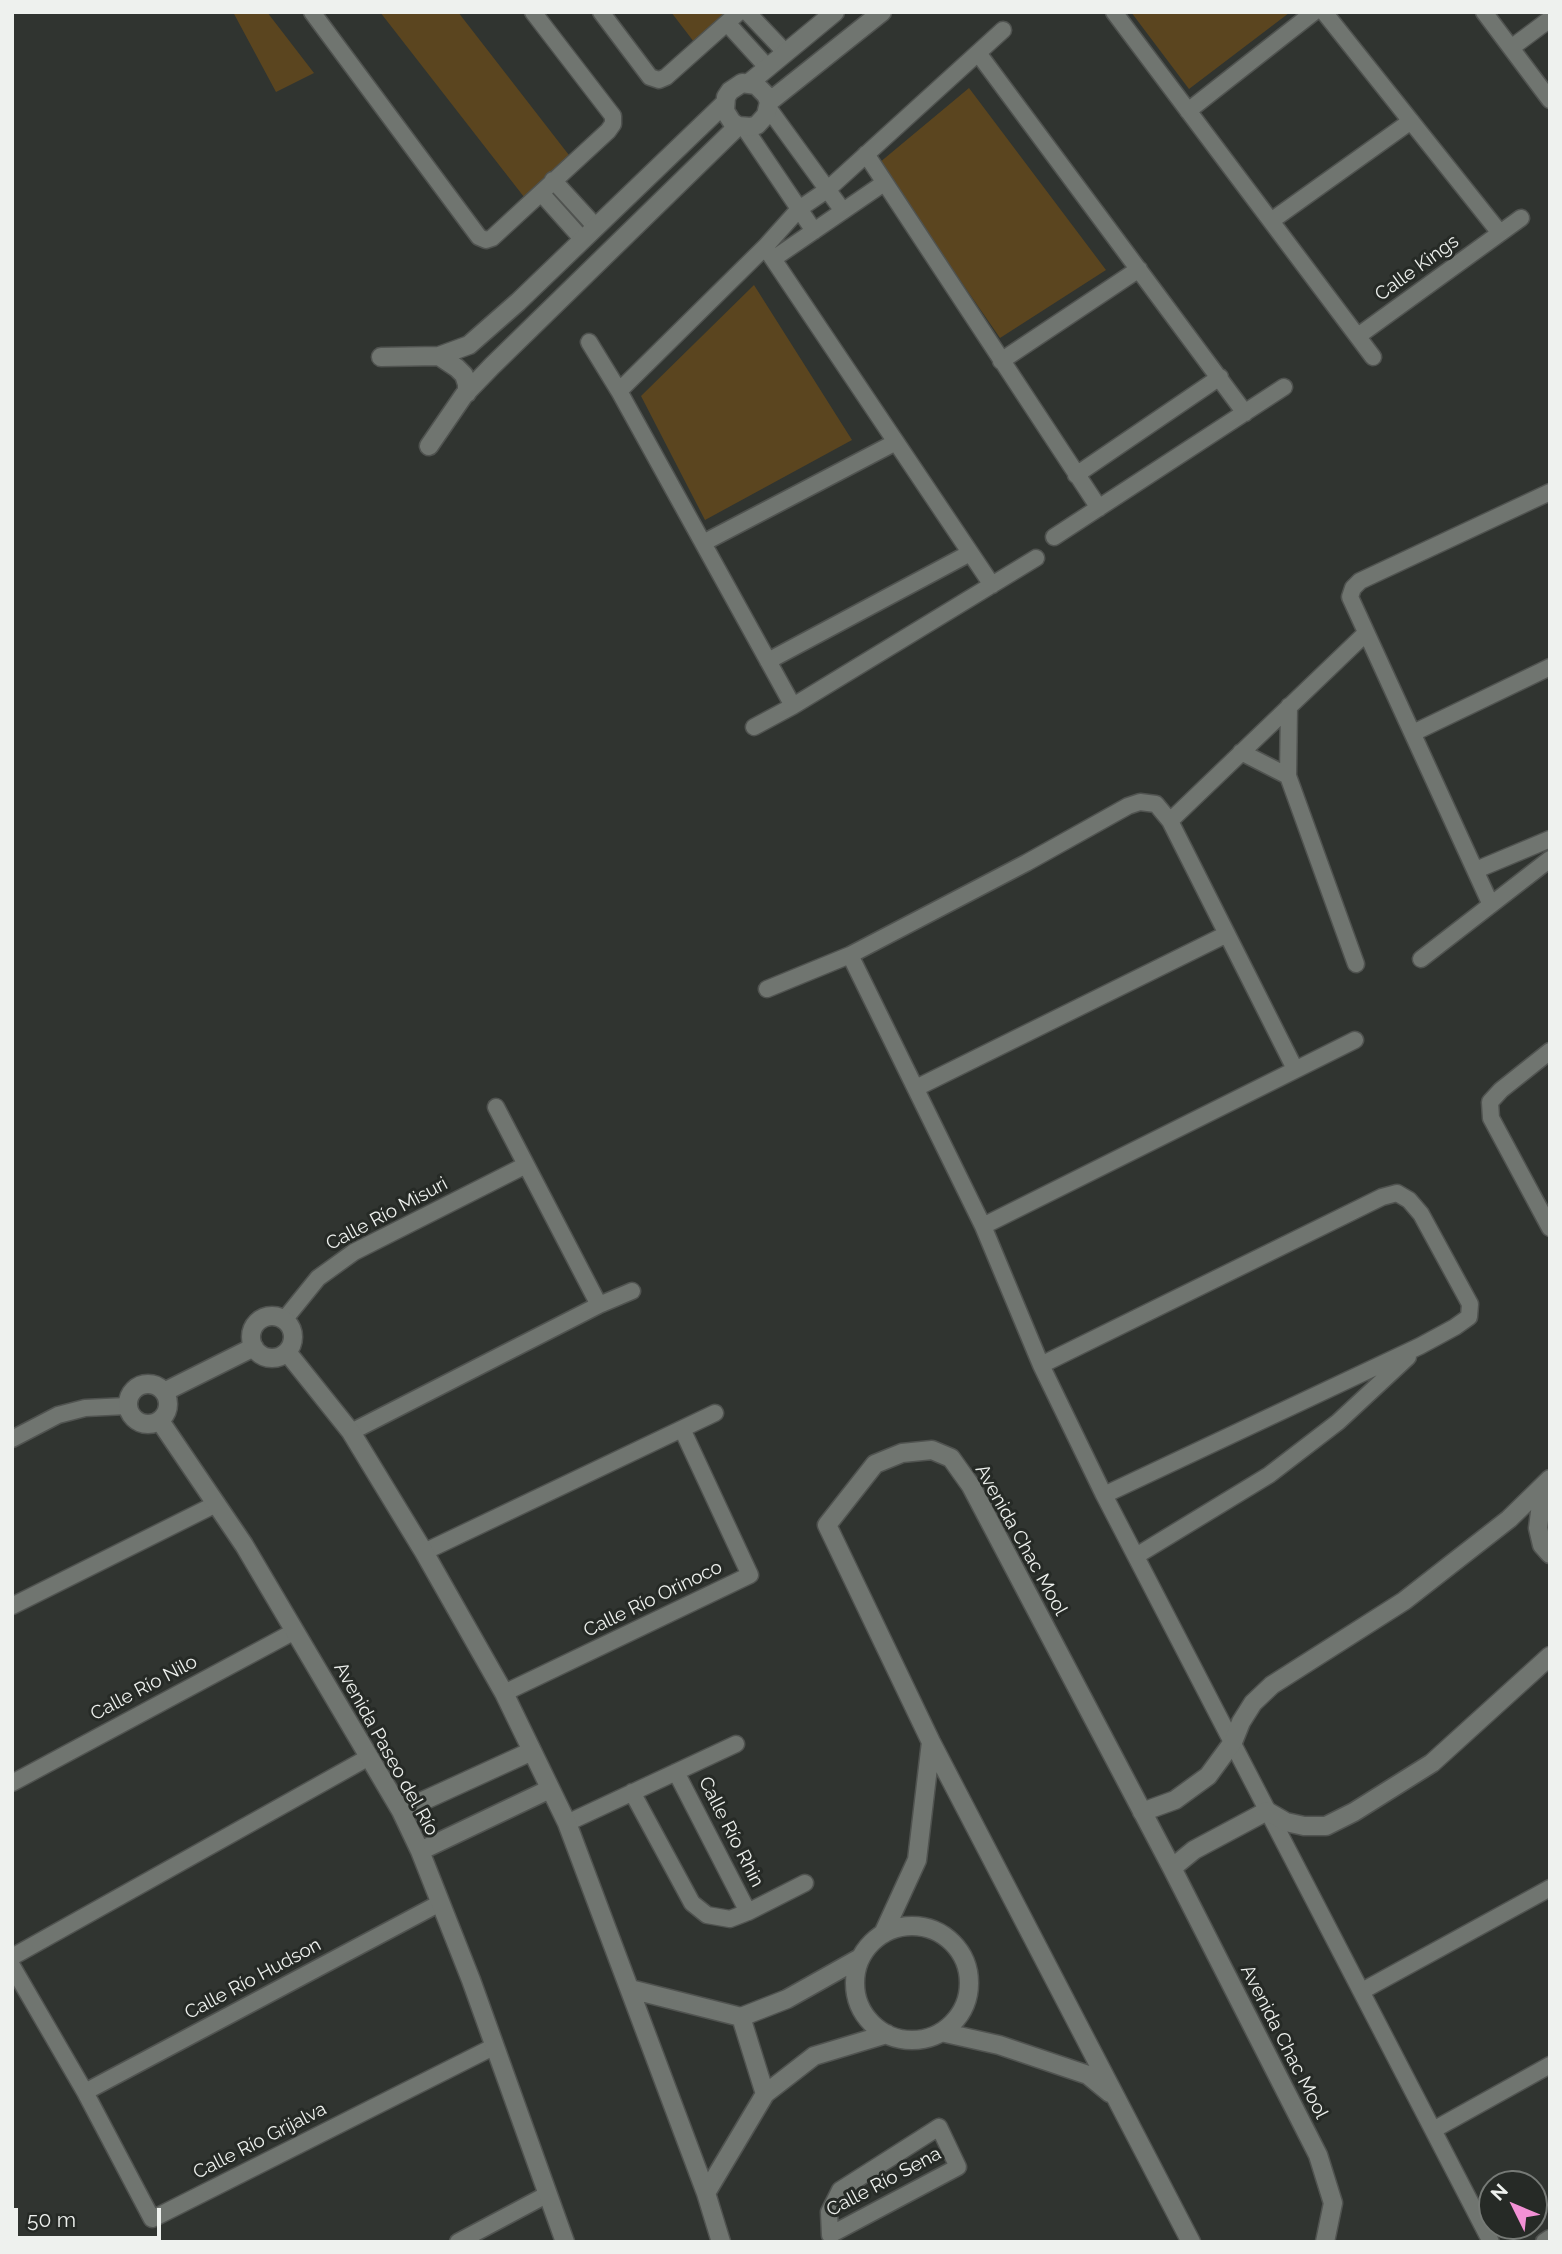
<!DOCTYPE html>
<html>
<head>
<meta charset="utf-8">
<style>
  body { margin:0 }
  #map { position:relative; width:1562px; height:2254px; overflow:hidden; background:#303430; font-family:Raleway,sans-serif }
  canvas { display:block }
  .frame { position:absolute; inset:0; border:14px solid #eef1ee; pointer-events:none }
  .north { position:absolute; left:1478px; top:2170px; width:70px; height:70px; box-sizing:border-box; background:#262a26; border:2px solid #767a76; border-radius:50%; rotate:313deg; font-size:19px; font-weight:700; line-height:28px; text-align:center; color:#eef1ee }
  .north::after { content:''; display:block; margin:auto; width:24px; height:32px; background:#f391d5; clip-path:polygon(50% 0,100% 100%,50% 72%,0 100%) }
  .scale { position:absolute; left:14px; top:2208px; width:147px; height:32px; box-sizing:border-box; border:4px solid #eef1ee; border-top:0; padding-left:9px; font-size:21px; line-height:24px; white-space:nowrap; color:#eef1ee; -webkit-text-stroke:5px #262a26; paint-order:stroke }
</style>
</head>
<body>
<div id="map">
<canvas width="1562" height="2254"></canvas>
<div class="frame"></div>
<div class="north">N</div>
<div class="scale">50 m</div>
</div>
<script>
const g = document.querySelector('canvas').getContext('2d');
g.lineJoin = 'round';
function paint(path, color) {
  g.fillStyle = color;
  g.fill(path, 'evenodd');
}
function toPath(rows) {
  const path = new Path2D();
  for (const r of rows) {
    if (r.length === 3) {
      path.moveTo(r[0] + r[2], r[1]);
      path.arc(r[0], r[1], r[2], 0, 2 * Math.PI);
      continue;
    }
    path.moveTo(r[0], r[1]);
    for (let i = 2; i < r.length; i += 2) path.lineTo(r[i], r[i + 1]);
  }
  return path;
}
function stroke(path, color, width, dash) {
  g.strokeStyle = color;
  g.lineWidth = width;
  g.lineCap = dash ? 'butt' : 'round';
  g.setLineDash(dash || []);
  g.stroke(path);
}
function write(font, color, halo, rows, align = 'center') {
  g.font = font + ' Raleway,sans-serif';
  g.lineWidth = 6;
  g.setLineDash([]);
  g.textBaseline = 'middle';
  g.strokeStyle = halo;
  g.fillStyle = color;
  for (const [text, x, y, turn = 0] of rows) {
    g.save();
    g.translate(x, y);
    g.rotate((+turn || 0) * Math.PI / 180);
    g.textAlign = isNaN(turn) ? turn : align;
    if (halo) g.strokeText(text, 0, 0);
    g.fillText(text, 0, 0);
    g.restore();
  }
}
paint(toPath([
  [233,12,267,12,314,73,276,92],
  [380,12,458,12,572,159,524,197],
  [671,12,732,12,694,42],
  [1131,12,1288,12,1289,13,1189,89],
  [969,88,1106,270,1000,338,879,163],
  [754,285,852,440,705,520,641,396]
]), '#5b451f');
const street = toPath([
  [312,12,479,237,486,240,492,238,608,131,613,124,613,116,533,12],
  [601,12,650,77,659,80,666,77,739,12],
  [747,12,786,53],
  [1114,12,1373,357],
  [1324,12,1500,233],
  [1484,12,1550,100],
  [727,23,768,68],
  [1511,48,1550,19],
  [978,53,1245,413],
  [769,109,843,211],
  [1188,111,1314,12],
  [744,127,814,231],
  [866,154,1099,508],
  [553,180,596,227],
  [541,193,583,240],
  [1271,221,1411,121],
  [765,247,992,585],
  [773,259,884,183],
  [1358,336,1521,218],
  [589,342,619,391,793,706],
  [1001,361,1139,269],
  [619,391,765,247,799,209,827,190,1003,30],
  [1076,475,1220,377],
  [1054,537,1284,387],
  [703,543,896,442],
  [768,661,970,553],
  [754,727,793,706,1036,558],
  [1413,733,1550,667],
  [1241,752,1288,776,1356,964],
  [1288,776,1289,706],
  [1170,821,1366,633],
  [1476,870,1550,839],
  [1491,905,1350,597,1353,588,1360,581,1550,492],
  [850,955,983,1226,1041,1365,1104,1495,1491,2242],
  [1421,959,1550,859],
  [767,989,850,955,1026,863,1128,806,1140,802,1156,804,1170,821,1295,1069],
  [1550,1051,1501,1090,1490,1102,1491,1118,1550,1228],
  [916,1088,1227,934],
  [496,1107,599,1305],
  [983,1226,1355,1040],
  [284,1320,318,1278,354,1252,526,1165],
  [1041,1365,1382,1197,1397,1193,1409,1200,1421,1214,1470,1304,1469,1317,1455,1327,1420,1346,1104,1495],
  [351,1432,599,1305,632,1291],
  [12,1439,58,1415,85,1408,127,1406],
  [424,1552,715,1413],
  [1136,1556,1269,1475,1338,1422,1408,1357],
  [12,1606,216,1504],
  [504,1693,750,1575,682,1429],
  [12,1783,295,1631],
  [632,1792,692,1903,707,1915,730,1919,748,1912,676,1772],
  [567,1823,736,1744],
  [748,1912,805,1883],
  [12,1957,369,1757],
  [12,1966,85,2092,152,2219,495,2046],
  [1362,1991,1550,1888],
  [85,2092,440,1903],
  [939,2127,958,2167,830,2235,829,2212,840,2190,939,2127],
  [1435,2129,1550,2065],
  [458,2242,548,2194],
  [1544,2242,1550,2238]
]);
const secondary = toPath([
  [749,83,835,12],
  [769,102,766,95,756,85,742,83,730,91,726,97,725,111,732,122,738,126,751,127,757,125,766,115,769,102,882,12],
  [439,356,457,368,464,375,467,384,467,393],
  [381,357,439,356,469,345,518,302,724,104],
  [429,446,464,395,492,366,738,126],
  [272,1337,21],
  [287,1352,351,1432,424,1552,504,1693,567,1823,706,2193,721,2242],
  [148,1404,20],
  [164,1392,254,1347],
  [160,1421,244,1545,401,1811,420,1851,471,1980,565,2242],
  [1550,1489,1540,1512,1538,1528,1542,1545,1550,1554],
  [401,1811,532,1751],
  [1142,1812,1175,1800,1208,1776,1233,1742,1241,1722,1253,1703,1272,1685,1404,1601,1509,1519,1550,1479],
  [420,1851,550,1789],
  [1172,1868,1194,1850,1267,1811,1286,1822,1304,1826,1326,1826,1354,1812,1432,1763,1550,1656],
  [912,1983,57],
  [883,1934,917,1860,931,1742],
  [630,1989,741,2017,787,1999,860,1958],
  [741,2017,765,2094],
  [941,2032,999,2045,1088,2075,1110,2093],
  [706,2193,765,2094,814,2056,887,2034],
  [1191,2242,931,1742,827,1525,875,1464,902,1453,932,1450,951,1458,971,1486,1172,1868,1318,2155,1333,2203,1325,2242]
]);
stroke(street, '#505350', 19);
stroke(secondary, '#505350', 21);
stroke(street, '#707570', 16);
stroke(secondary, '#707570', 18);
write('19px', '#eef1ee', '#262a26', [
  ["Calle Kings",1417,268,-36],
  ["Calle Río Misuri",387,1214,-28],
  ["Avenida Chac Mool",1021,1540,61],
  ["Calle Río Orinoco",653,1599,-26],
  ["Calle Río Nilo",144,1688,-28],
  ["Avenida Paseo del Río",386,1749,61],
  ["Calle Río Rhin",731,1832,63],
  ["Calle Río Hudson",253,1979,-28],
  ["Avenida Chac Mool",1284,2042,63],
  ["Calle Río Grijalva",260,2141,-27],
  ["Calle Río Sena",884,2182,-28]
]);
</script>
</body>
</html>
